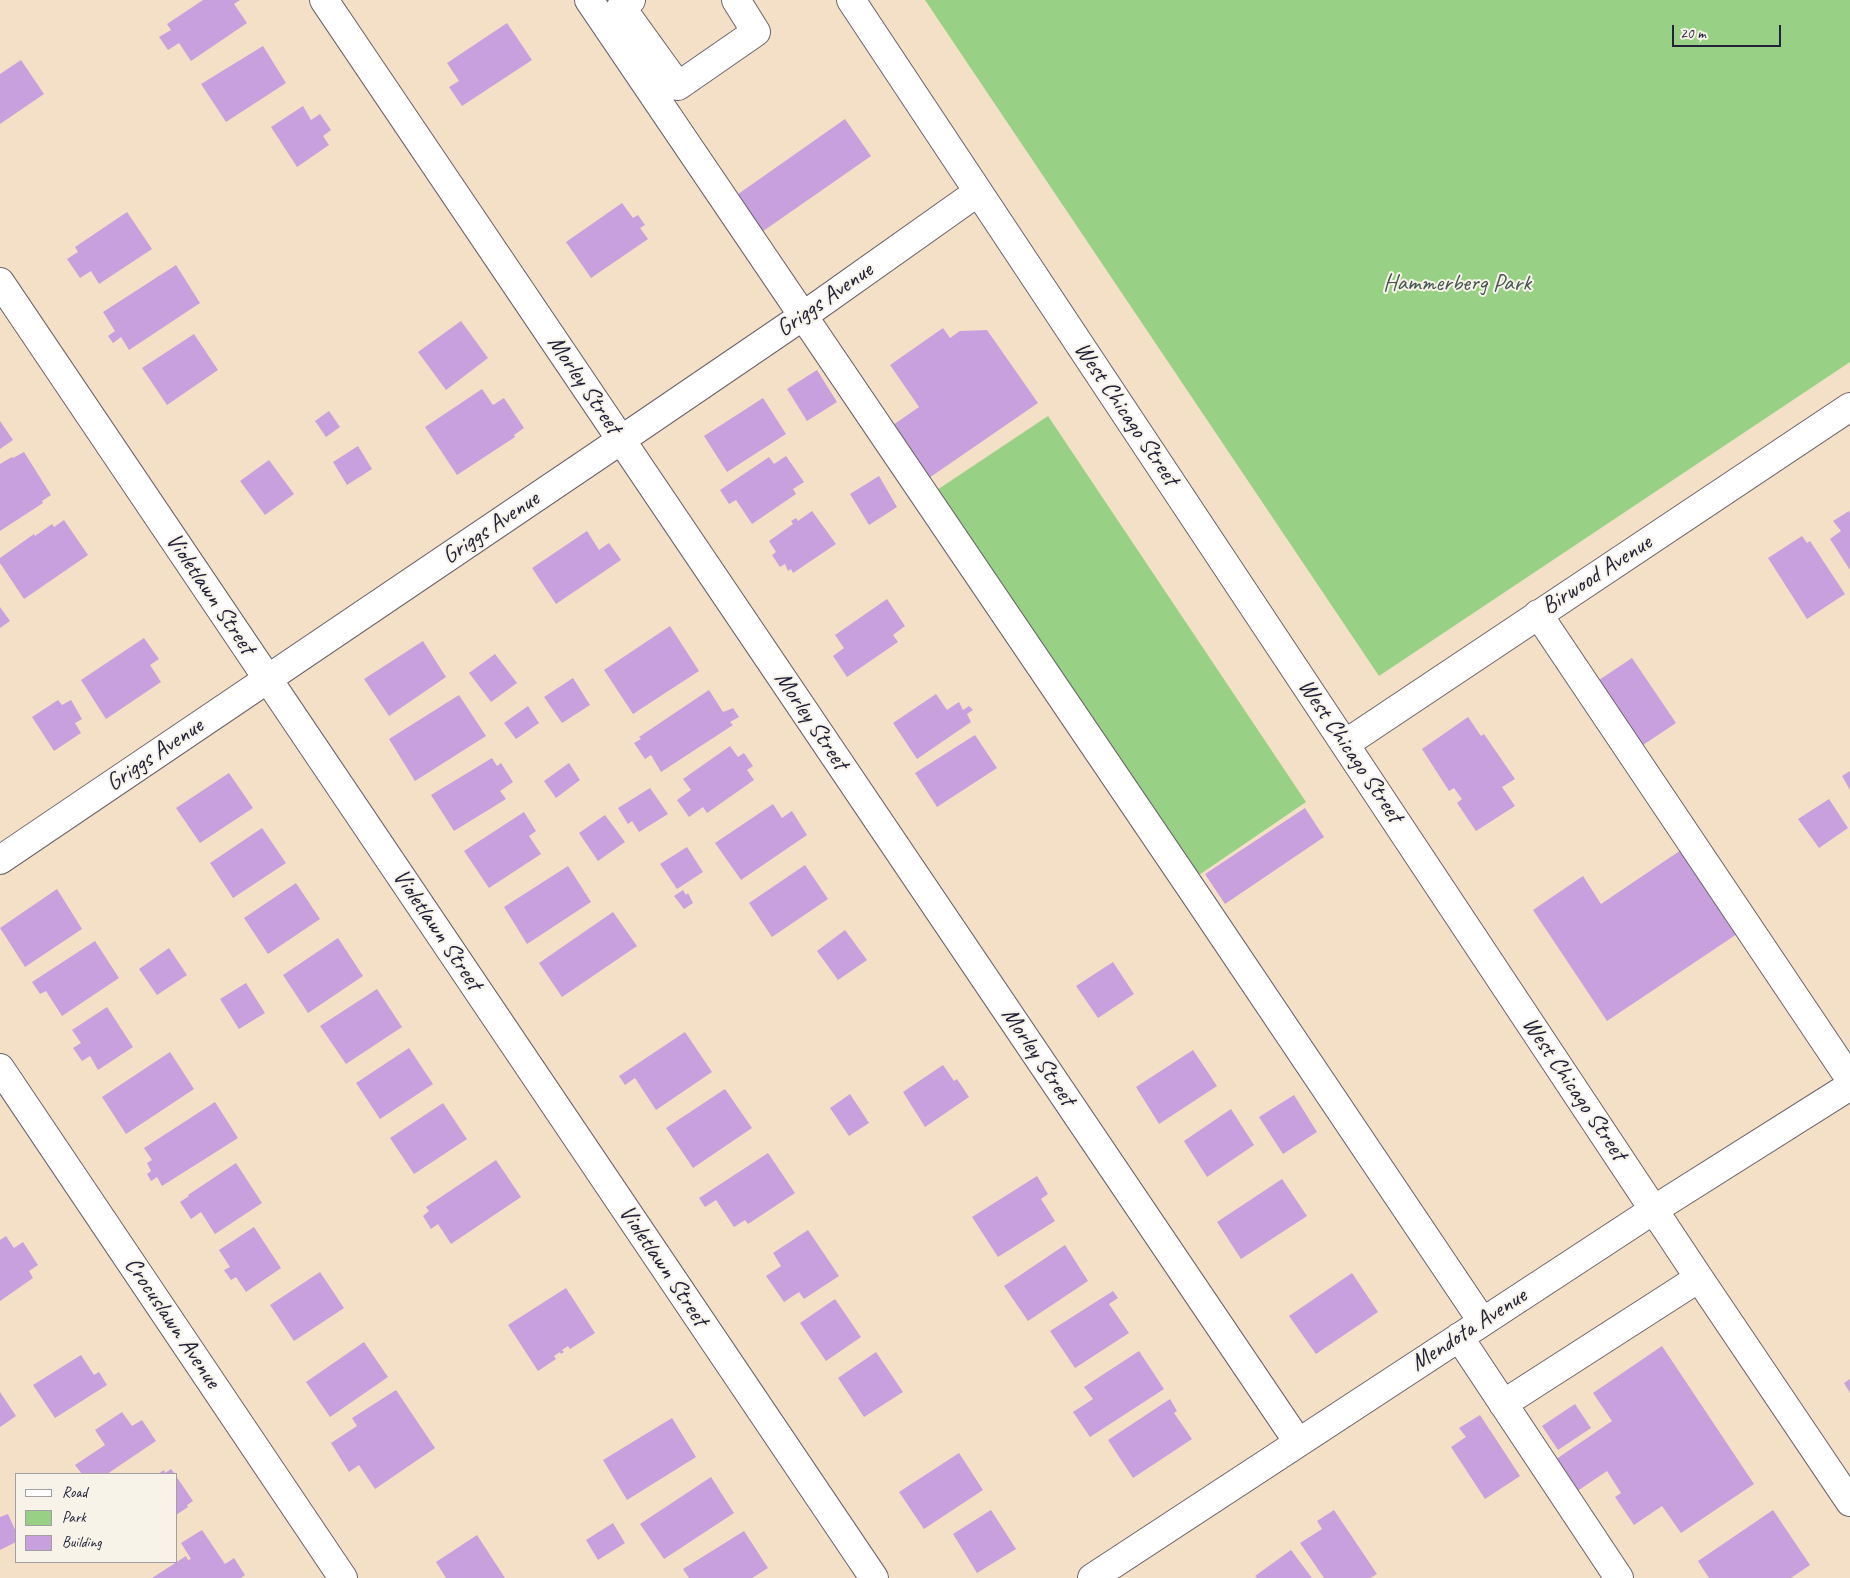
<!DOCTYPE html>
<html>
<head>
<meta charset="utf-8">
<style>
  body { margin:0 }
  #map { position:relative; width:1850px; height:1578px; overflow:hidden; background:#f4e0c6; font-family:Caveat,sans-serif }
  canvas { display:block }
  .legend { position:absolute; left:15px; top:1473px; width:162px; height:90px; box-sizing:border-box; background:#f7f3e8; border:1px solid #a29fa3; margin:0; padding:6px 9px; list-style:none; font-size:15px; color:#22223b }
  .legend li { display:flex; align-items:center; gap:10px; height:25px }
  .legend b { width:25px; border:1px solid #a29fa3 }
  .scale { position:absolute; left:1672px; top:25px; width:109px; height:22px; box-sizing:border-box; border:2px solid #22223b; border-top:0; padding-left:6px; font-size:15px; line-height:18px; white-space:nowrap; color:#22223b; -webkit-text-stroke:4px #f7f3e8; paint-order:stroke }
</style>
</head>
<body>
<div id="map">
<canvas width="1850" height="1578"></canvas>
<ul class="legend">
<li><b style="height:6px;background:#fff"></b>Road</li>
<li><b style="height:14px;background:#98d185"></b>Park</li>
<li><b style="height:14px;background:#c8a0dd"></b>Building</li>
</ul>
<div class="scale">20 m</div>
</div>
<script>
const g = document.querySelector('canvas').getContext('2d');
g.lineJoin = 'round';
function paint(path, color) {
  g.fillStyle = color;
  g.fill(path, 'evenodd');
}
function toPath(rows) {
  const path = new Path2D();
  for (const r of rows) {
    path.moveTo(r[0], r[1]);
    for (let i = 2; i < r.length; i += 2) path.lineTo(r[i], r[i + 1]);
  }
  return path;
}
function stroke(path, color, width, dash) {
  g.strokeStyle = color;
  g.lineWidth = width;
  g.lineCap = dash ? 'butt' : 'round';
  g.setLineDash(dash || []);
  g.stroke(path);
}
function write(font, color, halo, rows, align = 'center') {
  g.font = font + ' Caveat,sans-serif';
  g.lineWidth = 4;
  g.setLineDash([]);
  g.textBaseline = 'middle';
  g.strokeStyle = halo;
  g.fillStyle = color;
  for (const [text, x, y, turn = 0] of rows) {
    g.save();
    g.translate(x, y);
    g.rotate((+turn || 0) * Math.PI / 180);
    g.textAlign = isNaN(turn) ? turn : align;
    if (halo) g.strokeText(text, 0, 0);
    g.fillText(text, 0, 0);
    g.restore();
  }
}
paint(toPath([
  [925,0,1850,0,1850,362,1379,676],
  [1048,416,1306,802,1196,877,934,492]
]), '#98d185');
paint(toPath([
  [203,0,240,0,234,4,247,23,191,61,179,43,168,50,159,37,171,30,167,24],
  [507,23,532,60,462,106,449,87,459,81,447,63],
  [263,46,286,83,226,122,201,84],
  [21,60,44,94,0,124,0,74],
  [303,106,311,120,320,114,331,130,323,136,329,145,297,167,271,127],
  [845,119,871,156,759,234,734,197],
  [622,203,633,218,638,215,645,225,640,228,648,239,591,278,566,242],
  [127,212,152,249,99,284,91,271,80,278,67,259,78,252,75,247],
  [176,265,200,303,129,350,121,337,113,343,108,336,115,331,103,312],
  [461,321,488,358,446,390,418,352],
  [943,328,950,338,960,331,987,330,1038,403,929,478,893,425,919,407,890,365],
  [194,334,218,370,167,405,142,368],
  [817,370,837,402,807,421,787,389],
  [482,389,493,405,504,398,524,428,514,435,515,437,457,475,425,427],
  [763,398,786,434,727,472,704,436],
  [329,411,340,427,326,437,315,421],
  [0,421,13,440,0,449],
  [358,446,372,469,347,485,333,462],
  [24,452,51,495,42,501,43,503,0,531,0,464,12,457,13,458],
  [786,456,804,482,793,489,796,494,752,524,736,500,729,504,720,490,769,457,774,464],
  [269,460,294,494,265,515,240,481],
  [879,476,897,507,869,525,850,494],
  [812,511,836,544,793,573,791,569,788,571,785,564,780,567,772,555,776,552,769,541,793,524,791,521,796,518,798,521],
  [1849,511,1850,513,1850,570,1830,539,1841,531,1833,521],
  [64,520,88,555,24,599,0,563,0,558,34,534,35,536,52,524,54,527],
  [587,531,599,550,609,543,621,560,556,604,532,568],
  [1802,536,1807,543,1810,541,1845,594,1807,619,1768,558],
  [887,599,905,626,893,635,898,642,847,677,833,656,844,648,835,635],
  [0,607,10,621,0,628],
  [670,626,699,671,633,714,604,670],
  [144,638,159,659,150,665,161,682,106,719,81,680],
  [423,641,446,677,389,716,364,679],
  [495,654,517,683,491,702,469,673],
  [1632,658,1676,723,1640,747,1596,682],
  [573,678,590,705,562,723,544,697],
  [709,690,723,712,733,708,739,717,730,722,733,725,661,772,651,755,645,759,634,743,641,739,639,737],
  [936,694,947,710,959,702,963,710,969,706,973,710,967,714,971,722,917,759,893,723],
  [459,695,486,736,415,781,389,739],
  [58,700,62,705,71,700,82,719,75,723,81,733,54,751,32,717],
  [528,706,539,723,516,739,504,723],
  [1468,717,1481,736,1484,734,1515,779,1502,787,1515,806,1476,831,1457,803,1462,799,1454,788,1449,791,1422,749],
  [975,735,997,768,937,807,915,773],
  [730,746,738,757,744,753,753,766,747,770,754,780,707,813,703,807,689,817,677,800,691,790,683,779],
  [492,758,497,766,501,763,513,782,500,791,506,799,454,831,431,795],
  [569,763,580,780,556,798,544,781],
  [1850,771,1850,790,1842,776],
  [229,773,253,808,200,843,176,808],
  [650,788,668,814,639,832,632,821,628,824,618,808],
  [1829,799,1848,828,1819,848,1798,819],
  [773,804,782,818,792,811,807,835,741,880,715,843],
  [1305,808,1324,837,1225,904,1205,874],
  [524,812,536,831,529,836,541,854,489,888,464,851],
  [605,815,625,842,598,861,579,833],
  [262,828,286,863,233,898,210,863],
  [687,847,703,872,677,889,660,864],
  [1681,850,1737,934,1607,1021,1533,910,1583,876,1601,904],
  [805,865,828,899,772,937,749,903],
  [568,866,591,902,527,944,504,907],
  [296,883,320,919,268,954,244,918],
  [57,889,82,929,25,967,0,928],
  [683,890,686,895,688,893,693,903,684,909,674,896],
  [613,912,637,946,562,997,539,963],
  [845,930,867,960,838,980,817,951],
  [338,938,363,976,308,1013,283,975],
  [95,941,119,978,62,1016,46,991,40,994,32,982],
  [169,948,187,975,157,995,139,969],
  [1113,962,1134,994,1098,1018,1076,986],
  [246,983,265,1013,239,1029,220,999],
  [377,989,402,1027,346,1064,320,1026],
  [107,1007,133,1047,98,1070,90,1056,82,1061,73,1048,81,1043,72,1030],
  [685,1032,712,1072,656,1110,635,1078,625,1085,619,1076],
  [409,1048,433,1084,380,1119,356,1083],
  [1193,1050,1217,1086,1159,1124,1136,1087],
  [170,1052,194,1089,126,1134,102,1097],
  [943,1065,954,1081,957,1079,969,1097,925,1127,903,1092],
  [725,1089,752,1128,693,1168,666,1128],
  [850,1094,869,1123,849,1136,830,1108],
  [1294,1095,1317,1132,1283,1154,1259,1117],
  [215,1102,238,1138,162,1186,157,1177,151,1181,147,1174,151,1171,147,1163,152,1160,144,1148],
  [443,1103,467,1139,414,1174,390,1138],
  [1231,1109,1254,1145,1207,1177,1184,1141],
  [768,1153,795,1193,748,1224,745,1220,734,1227,716,1200,705,1207,699,1198],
  [496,1160,521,1197,451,1244,438,1224,431,1229,423,1216,429,1211,426,1207],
  [236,1163,262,1203,215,1234,201,1212,191,1219,180,1202,189,1196,188,1195],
  [1037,1176,1048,1194,1041,1199,1055,1221,998,1257,972,1217],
  [1282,1179,1307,1216,1241,1259,1217,1222],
  [254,1227,281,1268,246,1292,236,1277,231,1280,224,1270,230,1267,219,1250],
  [808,1230,839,1276,804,1299,799,1292,784,1302,766,1276,781,1266,773,1253],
  [6,1236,14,1248,23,1242,38,1265,29,1271,33,1278,0,1301,0,1240],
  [1065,1245,1088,1281,1028,1321,1004,1286],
  [320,1272,344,1308,294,1341,270,1305],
  [1352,1273,1378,1312,1316,1354,1289,1316],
  [566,1288,595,1333,570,1349,568,1346,562,1350,564,1352,561,1354,560,1352,554,1356,556,1359,538,1371,508,1325],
  [1113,1291,1118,1298,1109,1304,1129,1333,1075,1368,1050,1331],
  [835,1299,861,1337,826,1361,800,1323],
  [364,1342,388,1377,330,1417,306,1382],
  [1662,1346,1754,1484,1681,1533,1662,1506,1634,1525,1615,1497,1621,1493,1607,1471,1573,1494,1552,1462,1612,1421,1593,1393],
  [1139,1351,1164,1389,1090,1437,1073,1412,1093,1399,1084,1387],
  [876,1352,903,1392,864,1417,838,1378],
  [81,1355,94,1375,99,1372,107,1385,55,1418,33,1385],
  [1850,1379,1850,1393,1844,1383],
  [396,1390,435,1448,375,1489,359,1465,349,1472,331,1443,357,1426,352,1418],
  [0,1392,16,1416,0,1427],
  [1170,1399,1177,1411,1174,1413,1192,1439,1133,1478,1108,1440],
  [1575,1404,1591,1428,1558,1450,1542,1426],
  [122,1412,132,1426,142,1420,156,1441,107,1474,82,1474,75,1465,105,1445,95,1430],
  [1480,1415,1520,1476,1485,1499,1451,1447,1466,1437,1459,1428],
  [672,1418,696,1457,627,1500,603,1460],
  [959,1453,983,1490,924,1529,899,1492],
  [171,1469,175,1474,158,1474,164,1470,165,1473],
  [176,1476,193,1501,187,1505,188,1507,176,1515],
  [711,1477,734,1513,664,1559,640,1524],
  [991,1510,1016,1549,977,1573,953,1534],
  [1334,1510,1377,1574,1370,1578,1324,1578,1300,1543,1322,1529,1317,1521],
  [1773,1510,1810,1565,1791,1578,1709,1578,1698,1561],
  [8,1514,16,1532,16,1542,0,1550,0,1517],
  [613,1523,625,1543,598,1560,586,1540],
  [202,1530,225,1564,234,1558,245,1575,241,1578,152,1578,186,1556,188,1560,191,1559,181,1543],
  [744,1531,768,1568,752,1578,689,1578,683,1569],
  [477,1535,505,1578,446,1578,436,1562],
  [1291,1550,1312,1578,1257,1578,1255,1576]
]), '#c8a0dd');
const minor = toPath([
  [324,0,1298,1442],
  [589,0,1197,897,1482,1321],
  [631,0,621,7,678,86,756,32,736,0],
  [851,0,1699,1278,1850,1502],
  [0,282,874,1578],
  [1538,614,1850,1079],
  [1345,744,1850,407],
  [0,860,621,440,803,316,978,192],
  [0,1068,343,1578],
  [1459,1337,1619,1578],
  [1503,1404,1699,1278],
  [1092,1578,1655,1209,1850,1086]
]);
stroke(minor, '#6c646c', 30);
stroke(minor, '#fff', 28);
write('24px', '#455751', '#f7f3e8', [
  ["Hammerberg Park",1457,284]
]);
write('24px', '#22223b', '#f7f3e8', [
  ["Griggs Avenue",825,300,-35],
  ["Morley Street",584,385,56],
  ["West Chicago Street",1126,414,56],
  ["Griggs Avenue",491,528,-34],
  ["Birwood Avenue",1597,575,-33],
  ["Violetlawn Street",210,594,56],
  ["Morley Street",811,721,56],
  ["West Chicago Street",1350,751,56],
  ["Griggs Avenue",155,755,-34],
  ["Violetlawn Street",437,930,56],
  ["Morley Street",1038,1057,56],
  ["West Chicago Street",1574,1089,56],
  ["Violetlawn Street",663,1266,56],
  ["Crocuslawn Avenue",172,1323,56],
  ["Mendota Avenue",1469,1330,-33]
]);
</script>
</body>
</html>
